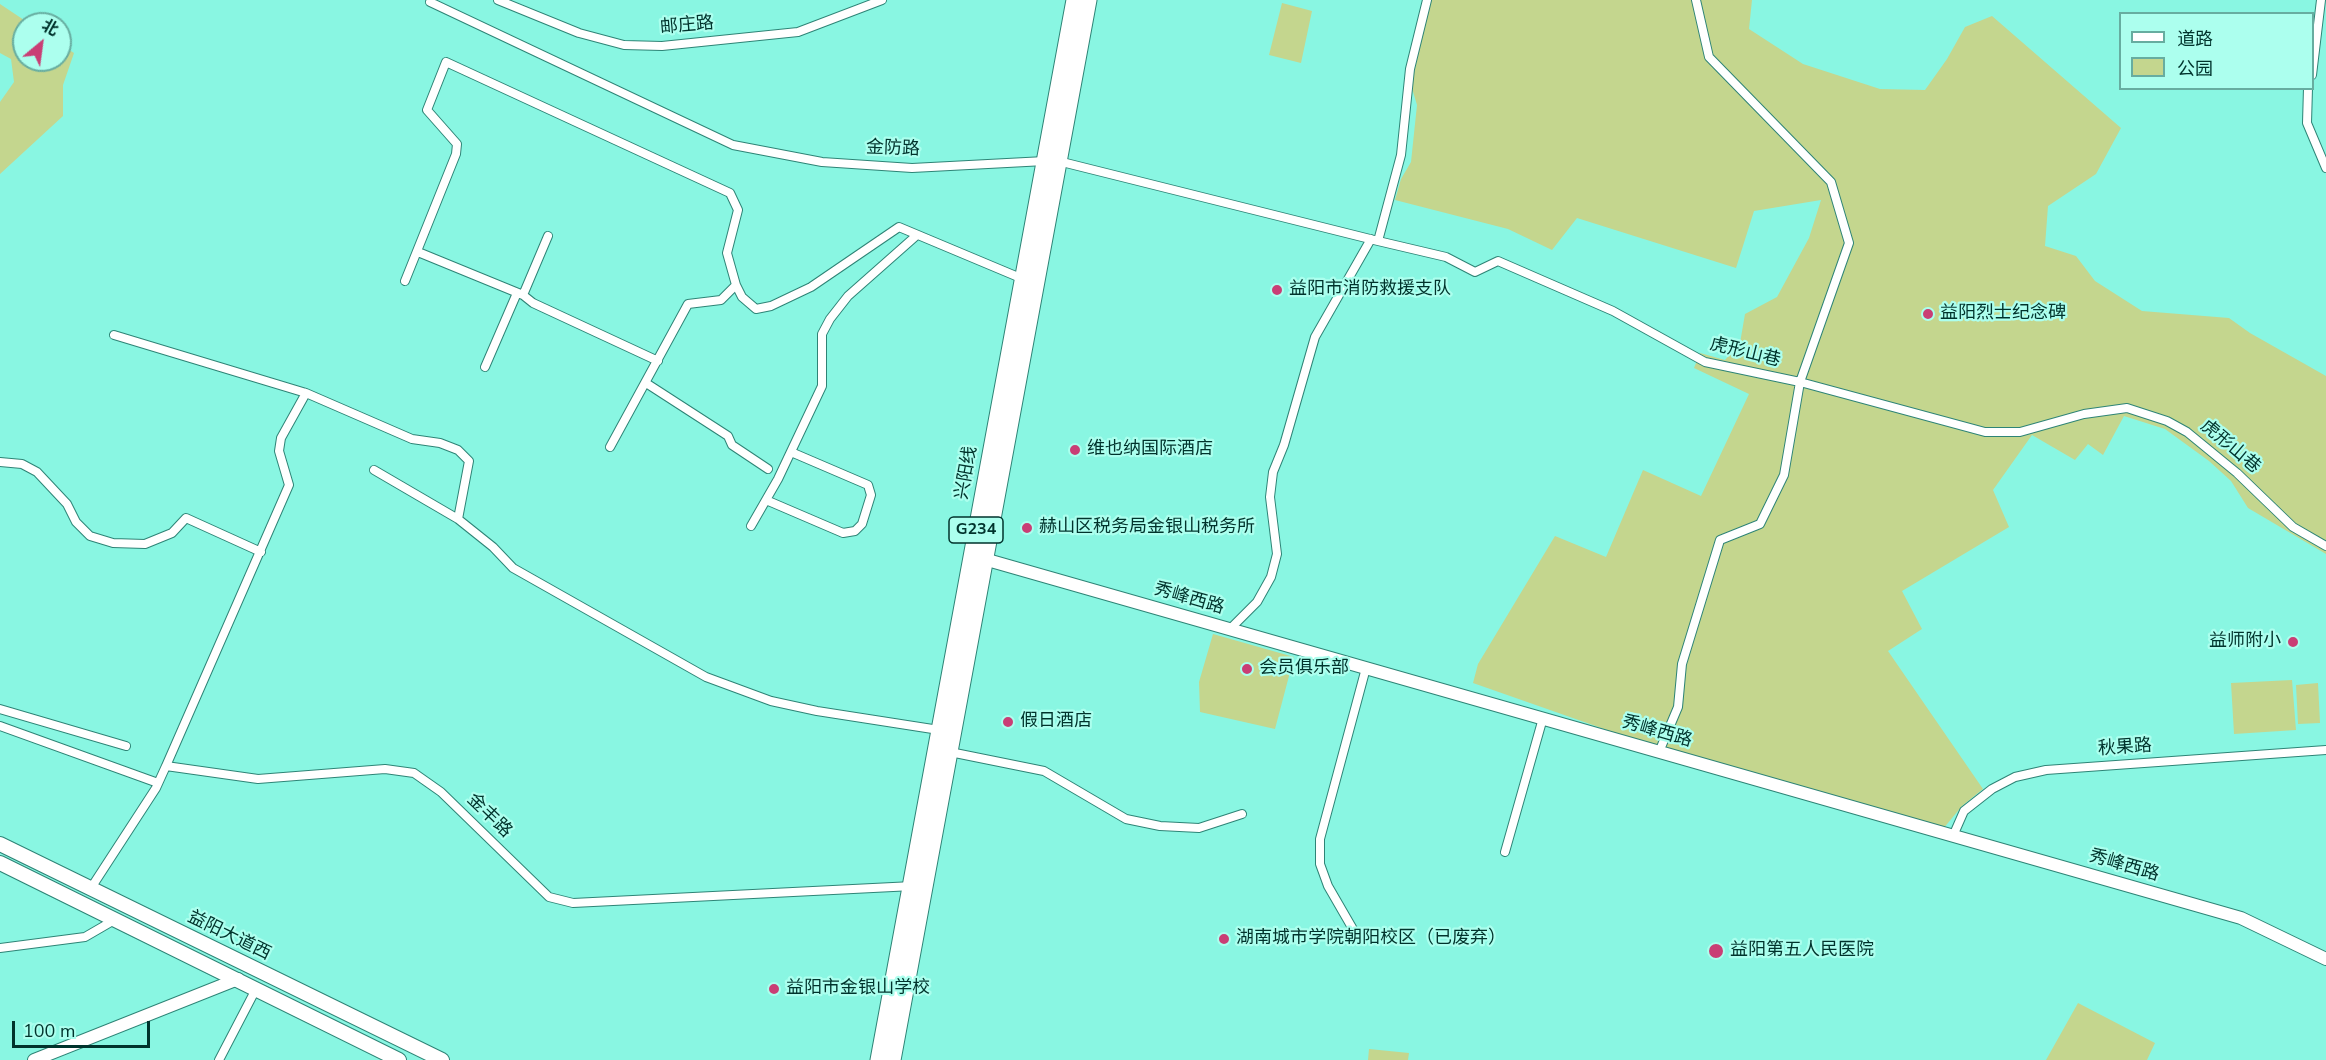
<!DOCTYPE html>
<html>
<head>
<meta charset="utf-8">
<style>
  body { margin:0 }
  #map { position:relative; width:2326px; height:1060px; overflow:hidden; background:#89f6e2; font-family:"Nunito Sans","Noto Sans SC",sans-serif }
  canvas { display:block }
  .legend { position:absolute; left:2119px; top:12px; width:195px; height:78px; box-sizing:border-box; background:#acffee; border:2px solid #67ada0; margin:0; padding:8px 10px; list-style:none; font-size:18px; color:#00332c }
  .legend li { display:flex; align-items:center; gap:12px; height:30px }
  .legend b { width:30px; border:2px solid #67ada0 }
  .north { position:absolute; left:12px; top:12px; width:60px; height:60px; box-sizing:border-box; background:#acffee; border:2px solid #67ada0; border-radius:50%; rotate:29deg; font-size:16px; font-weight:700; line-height:24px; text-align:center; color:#00332c }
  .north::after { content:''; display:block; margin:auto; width:21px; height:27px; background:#c93e75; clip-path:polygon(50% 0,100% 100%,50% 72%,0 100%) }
  .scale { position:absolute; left:12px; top:1021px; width:138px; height:27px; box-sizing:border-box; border:3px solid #00332c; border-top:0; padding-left:8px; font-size:18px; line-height:21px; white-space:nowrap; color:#00332c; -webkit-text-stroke:4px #acffee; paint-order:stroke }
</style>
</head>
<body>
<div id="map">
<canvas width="2326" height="1060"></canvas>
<ul class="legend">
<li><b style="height:8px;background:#fff"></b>道路</li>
<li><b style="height:16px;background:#c4d68e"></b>公园</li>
</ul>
<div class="north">北</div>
<div class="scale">100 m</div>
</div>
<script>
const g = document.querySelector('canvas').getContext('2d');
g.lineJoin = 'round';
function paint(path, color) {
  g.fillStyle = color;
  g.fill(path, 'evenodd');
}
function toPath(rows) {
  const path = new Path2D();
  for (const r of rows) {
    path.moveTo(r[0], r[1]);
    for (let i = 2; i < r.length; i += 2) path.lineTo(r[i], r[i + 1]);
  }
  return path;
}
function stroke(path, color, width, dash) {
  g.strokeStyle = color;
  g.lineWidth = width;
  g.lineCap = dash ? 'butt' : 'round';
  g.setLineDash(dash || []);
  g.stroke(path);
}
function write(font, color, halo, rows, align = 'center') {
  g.font = font + ' "Nunito Sans","Noto Sans SC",sans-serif';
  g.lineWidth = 4.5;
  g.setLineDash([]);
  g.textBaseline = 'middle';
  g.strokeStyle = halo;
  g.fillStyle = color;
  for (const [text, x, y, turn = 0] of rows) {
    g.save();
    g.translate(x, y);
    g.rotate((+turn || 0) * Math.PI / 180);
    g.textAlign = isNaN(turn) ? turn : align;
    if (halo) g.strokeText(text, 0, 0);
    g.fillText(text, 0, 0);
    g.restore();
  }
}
paint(toPath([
  [1431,0,1752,0,1749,29,1803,64,1880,89,1925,90,1947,59,1965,27,1992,16,2121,128,2096,174,2048,206,2045,246,2076,256,2095,281,2142,311,2229,318,2250,333,2326,376,2326,554,2248,508,2231,481,2209,461,2165,429,2124,416,2103,455,2088,444,2075,460,2032,435,1993,490,2009,527,1902,591,1922,629,1888,651,1983,789,1962,806,1943,829,1664,750,1473,683,1478,664,1555,536,1606,557,1643,470,1701,496,1749,394,1694,368,1700,353,1725,360,1740,343,1745,314,1777,297,1809,238,1821,200,1754,211,1736,268,1577,218,1552,250,1508,229,1395,200,1401,179,1411,162,1417,105,1411,85],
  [1282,3,1312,11,1301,63,1269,55],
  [0,4,30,24,24,24,24,60,60,60,60,44,74,53,63,85,63,116,0,174,0,102,14,82,11,59,0,53],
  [1213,634,1294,657,1275,729,1200,712,1199,682],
  [2292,680,2296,730,2234,734,2231,683],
  [2318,683,2320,723,2298,724,2296,685],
  [2078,1003,2155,1043,2147,1060,2046,1060],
  [1369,1049,1409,1053,1408,1060,1368,1060]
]), '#c4d68e');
const street = toPath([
  [431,0,430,2,733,145,822,162,912,168,1045,161],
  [498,0,579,33,624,45,662,46,798,32,882,0],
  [1427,0,1410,69,1401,155,1378,241,1446,257,1475,272,1498,261,1613,311,1705,362,1800,382,1985,432,2020,432,2084,414,2127,408,2167,421,2187,432,2237,473,2293,527,2326,546],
  [2312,75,2321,0],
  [2308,88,2307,123,2326,168],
  [1058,161,1378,241],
  [418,252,523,295,533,303,658,361],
  [405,281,456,154,457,144,427,110,446,62,730,193,738,210,727,253,736,285,742,297,756,309,771,306,811,287,899,227,1023,279],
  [523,295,548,236],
  [114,335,306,393,412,439,440,443,458,450,469,461,458,519,493,547,513,568,706,677,771,701,817,711,939,730],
  [485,367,517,293],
  [646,383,728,436,732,445,768,469],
  [610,447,688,304,721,300,736,285],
  [0,462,22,464,37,472,67,504,76,522,90,536,113,543,145,544,172,533,186,518,261,552],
  [374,470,458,519],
  [766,500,843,533,855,531,862,524,871,495,868,485,791,452],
  [751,526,778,479,822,386,822,334,830,319,848,296,917,235],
  [1230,629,1257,602,1271,577,1277,554,1270,497,1273,472,1284,445,1315,337,1371,239],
  [0,709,126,746],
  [0,726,158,783],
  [950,752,1044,771,1126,819,1160,826,1199,828,1242,814],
  [1659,752,1678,707,1682,664,1720,540,1760,524,1784,475,1800,382,1849,243,1831,182,1709,57,1696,0],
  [166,766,289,485,279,451,281,438,306,393],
  [1953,836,1964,811,1992,789,2015,777,2046,770,2326,750],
  [1505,852,1543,718],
  [91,888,156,788,166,766,258,779,385,769,414,773,441,792,549,897,573,903,913,886],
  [1354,931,1328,886,1320,864,1320,839,1366,668],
  [0,948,85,937,116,919],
  [219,1060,256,989]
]);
const secondary = toPath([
  [977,557,2241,918,2326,959],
  [34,1060,238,979]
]);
const primary = toPath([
  [0,844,442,1060],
  [0,863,399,1060]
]);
const highway = toPath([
  [878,1060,1074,0],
  [893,1060,1089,0]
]);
stroke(street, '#2e8476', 10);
stroke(secondary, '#2e8476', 14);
stroke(primary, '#2e8476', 16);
stroke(highway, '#2e8476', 17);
stroke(street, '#fff', 8);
stroke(secondary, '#fff', 12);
stroke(primary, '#fff', 14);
stroke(highway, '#fff', 15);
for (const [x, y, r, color] of [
  [1277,290,6,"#c93e75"],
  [1928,314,6,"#c93e75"],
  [1075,450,6,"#c93e75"],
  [1027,528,6,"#c93e75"],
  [2293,642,6,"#c93e75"],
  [1247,669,6,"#c93e75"],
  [1008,722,6,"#c93e75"],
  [1224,939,6,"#c93e75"],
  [1716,951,8,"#c93e75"],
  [774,989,6,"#c93e75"]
]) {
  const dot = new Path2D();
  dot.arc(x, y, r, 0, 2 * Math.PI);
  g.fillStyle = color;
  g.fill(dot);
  stroke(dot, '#acffee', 2);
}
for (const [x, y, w] of [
  [976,530,54]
]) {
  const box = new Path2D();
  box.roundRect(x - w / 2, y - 13, w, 26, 4.5);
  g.fillStyle = '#acffee';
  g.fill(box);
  stroke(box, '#00332c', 1.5);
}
write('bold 16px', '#00332c', null, [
  ["G234",976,530]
]);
write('18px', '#00332c', '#acffee', [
  ["邮庄路",687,26,-5],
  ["金防路",893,149,2],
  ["虎形山巷",1745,353,14],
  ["虎形山巷",2230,447,40],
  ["兴阳线",967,473,-80],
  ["秀峰西路",1189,599,16],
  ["秀峰西路",1657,732,16],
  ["秋果路",2125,748,-4],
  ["金丰路",489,816,44],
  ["秀峰西路",2124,866,16],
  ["益阳大道西",229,936,26]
]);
write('18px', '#00332c', '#acffee', [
  ["益阳市消防救援支队",1289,290],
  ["益阳烈士纪念碑",1940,314],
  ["维也纳国际酒店",1087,450],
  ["赫山区税务局金银山税务所",1039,528],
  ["益师附小",2281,642,"right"],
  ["会员俱乐部",1259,669],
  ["假日酒店",1020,722],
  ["湖南城市学院朝阳校区（已废弃）",1236,939],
  ["益阳第五人民医院",1730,951],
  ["益阳市金银山学校",786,989]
], 'left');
</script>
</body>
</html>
